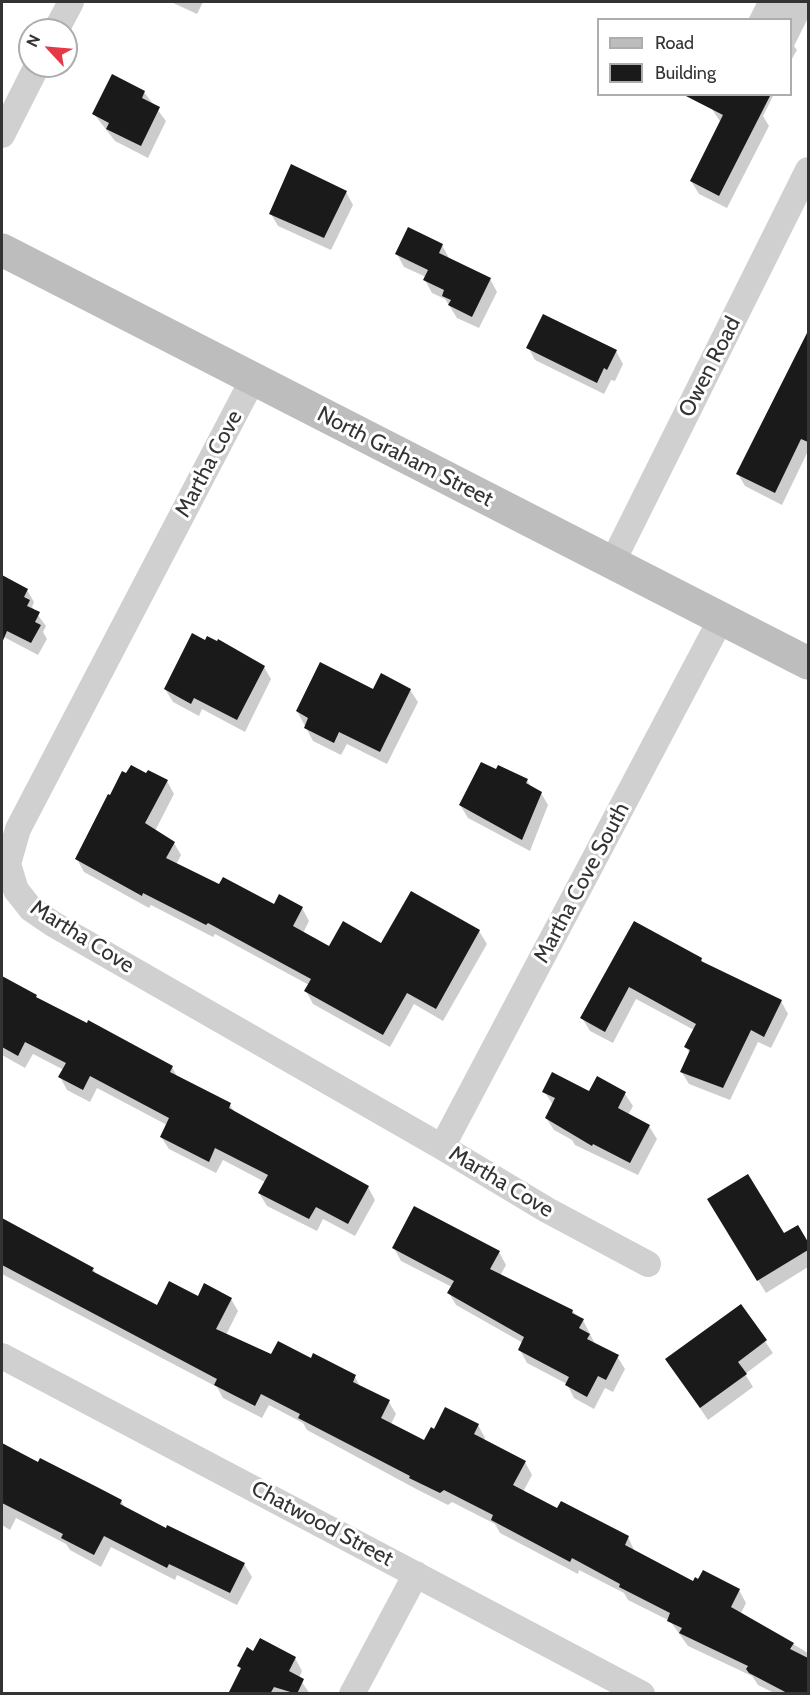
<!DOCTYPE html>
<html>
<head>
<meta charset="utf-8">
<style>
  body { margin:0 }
  #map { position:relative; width:810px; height:1695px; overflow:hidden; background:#fff; font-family:Cabin,sans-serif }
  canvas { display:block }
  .frame { position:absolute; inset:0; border:3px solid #333; pointer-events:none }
  .legend { position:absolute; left:597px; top:18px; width:195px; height:78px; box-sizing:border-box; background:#fff; border:2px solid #adadad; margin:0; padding:8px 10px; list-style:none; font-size:18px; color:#333 }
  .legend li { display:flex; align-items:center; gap:12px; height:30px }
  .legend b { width:30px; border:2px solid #adadad }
  .north { position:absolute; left:18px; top:18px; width:60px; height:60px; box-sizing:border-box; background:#fff; border:2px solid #adadad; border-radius:50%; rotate:296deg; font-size:16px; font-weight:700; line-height:24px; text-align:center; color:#333 }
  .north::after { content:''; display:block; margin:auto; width:21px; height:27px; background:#e63946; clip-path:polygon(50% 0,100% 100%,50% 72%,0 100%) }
</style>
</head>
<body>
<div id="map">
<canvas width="810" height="1695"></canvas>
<div class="frame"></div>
<ul class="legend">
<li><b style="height:8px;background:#bdbdbd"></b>Road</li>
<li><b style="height:16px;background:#1a1a1a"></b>Building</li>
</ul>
<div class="north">N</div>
</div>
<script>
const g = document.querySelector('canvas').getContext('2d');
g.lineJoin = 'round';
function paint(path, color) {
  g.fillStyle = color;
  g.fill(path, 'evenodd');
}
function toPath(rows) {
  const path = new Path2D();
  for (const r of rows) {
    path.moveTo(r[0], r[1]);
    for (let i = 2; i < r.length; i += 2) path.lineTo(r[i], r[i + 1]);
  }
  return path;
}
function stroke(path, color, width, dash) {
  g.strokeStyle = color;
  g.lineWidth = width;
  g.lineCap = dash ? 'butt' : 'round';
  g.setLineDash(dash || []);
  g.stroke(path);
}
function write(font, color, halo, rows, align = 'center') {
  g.font = font + ' Cabin,sans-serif';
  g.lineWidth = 6;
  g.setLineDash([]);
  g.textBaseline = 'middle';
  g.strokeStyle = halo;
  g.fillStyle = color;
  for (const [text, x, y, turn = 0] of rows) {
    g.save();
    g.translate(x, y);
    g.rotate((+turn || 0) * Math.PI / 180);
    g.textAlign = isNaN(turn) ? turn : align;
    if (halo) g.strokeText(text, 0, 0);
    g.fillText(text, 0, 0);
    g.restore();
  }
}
paint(toPath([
  [171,2,203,2,197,14],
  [757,2,808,2,808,18,794,46,797,50,790,62,790,20,748,20],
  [144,92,166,121,148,158,115,141,94,114],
  [702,94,774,94,763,116,769,126,727,208,699,194,691,181,721,123],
  [346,192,353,205,331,250,278,226,271,214],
  [442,245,449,258,490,279,497,292,479,328,457,318,445,299,432,293,425,280,426,277,404,267,397,254],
  [808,335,808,451,782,505,745,486,738,474],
  [528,347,616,351,623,364,615,381,611,380,604,394,535,360],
  [2,577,27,590,34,602,32,607,46,626,43,632,47,639,38,655,2,636],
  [264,667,271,679,245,732,202,709,199,716,173,702,165,689],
  [410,690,418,702,387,764,347,744,341,755,313,741,297,711,374,691],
  [147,775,167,781,174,794,155,831,174,843,181,855,176,865,219,886,274,906,302,908,309,921,303,933,330,948,382,945,479,931,487,944,443,1021,414,1004,390,1047,313,1004,306,991,309,985,215,934,213,937,151,905,149,908,84,872,77,859,110,797],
  [527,780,531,787,541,793,548,805,530,851,468,818,460,805],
  [635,923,701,959,704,964,781,1001,788,1014,771,1048,758,1042,730,1100,689,1084,681,1071,690,1054,686,1047,694,1030,636,999,613,1043,590,1031,582,1018],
  [2,980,172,1067,178,1078,230,1105,236,1114,368,1187,375,1200,355,1236,323,1219,317,1231,267,1206,259,1193,265,1182,223,1160,216,1173,169,1149,161,1137,167,1125,97,1088,90,1102,67,1090,60,1077,64,1070,33,1054,25,1068,2,1055],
  [598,1078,625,1094,633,1106,628,1115,649,1126,657,1139,638,1175,575,1145,572,1140,554,1130,546,1118,553,1105,544,1091,590,1093],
  [709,1200,783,1235,798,1227,808,1245,808,1267,766,1293],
  [2,1220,93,1269,97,1276,158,1307,198,1298,231,1299,238,1311,226,1335,272,1356,311,1360,355,1377,361,1388,389,1402,396,1414,391,1424,425,1442,435,1431,478,1425,485,1438,484,1441,525,1462,532,1475,523,1492,558,1510,628,1537,635,1552,694,1583,739,1590,746,1603,741,1613,808,1653,808,1694,776,1694,758,1685,752,1676,688,1646,670,1621,628,1600,624,1593,579,1570,578,1574,500,1533,495,1524,452,1502,448,1505,418,1490,307,1430,303,1423,269,1405,262,1418,223,1398,217,1387,2,1274],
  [394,1248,499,1252,506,1265,500,1276,572,1311,583,1320,595,1344,617,1356,625,1369,613,1392,605,1388,594,1409,574,1398,567,1384,527,1363,520,1350,523,1343,456,1305,449,1293,452,1287,401,1261],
  [741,1306,773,1353,745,1374,753,1387,708,1420,667,1359],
  [2,1443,39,1464,121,1501,126,1509,166,1530,244,1564,252,1577,237,1605,177,1575,175,1580,111,1547,101,1567,70,1550,66,1544,16,1518,10,1530,2,1525],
  [253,1653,295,1658,302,1671,299,1678,310,1694,230,1694,242,1671,239,1666]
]), '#0003');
paint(toPath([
  [112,74,145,91,142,98,160,107,141,146,106,129,109,123,92,114],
  [682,94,771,94,719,196,690,181,723,115],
  [291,164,347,191,324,238,269,214],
  [408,227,443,244,439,253,491,278,472,317,448,305,451,300,442,296,444,290,423,280,428,270,395,254],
  [543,314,617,350,607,370,604,368,597,383,526,348],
  [808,331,808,442,801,439,775,493,736,474],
  [2,575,28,589,24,597,30,600,27,606,40,612,35,622,41,625,31,643,7,631,2,643],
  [192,633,205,640,207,636,217,641,218,639,265,666,237,720,194,698,191,704,164,689],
  [320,662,373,689,381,673,411,689,380,752,339,732,334,743,304,728,308,718,296,711],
  [481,762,496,769,498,765,528,779,526,783,542,792,522,840,459,805],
  [131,765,146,773,148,770,168,780,145,823,175,842,166,858,219,884,223,877,274,904,279,894,303,907,293,926,329,946,343,921,381,943,411,891,480,930,436,1009,407,993,383,1035,304,991,311,979,208,923,206,925,143,893,142,896,75,859,108,794,110,795,122,771,126,773],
  [634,921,702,958,701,961,782,1000,764,1037,751,1030,723,1088,680,1072,690,1050,684,1047,696,1024,629,987,605,1032,580,1018],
  [2,976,37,995,36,997,87,1023,88,1020,173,1066,170,1072,231,1103,229,1108,369,1186,348,1224,316,1207,309,1219,258,1193,268,1175,215,1148,209,1162,160,1137,169,1118,90,1076,83,1090,58,1077,66,1063,25,1042,18,1056,2,1047],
  [552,1072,589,1091,597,1076,626,1092,618,1108,650,1125,630,1163,593,1144,592,1146,545,1118,555,1098,542,1092],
  [748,1174,784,1233,798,1225,808,1242,808,1250,757,1281,707,1199],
  [414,1206,500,1251,490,1269,573,1310,572,1313,584,1319,579,1328,590,1334,587,1339,619,1355,606,1380,598,1376,587,1397,565,1385,569,1377,518,1350,524,1337,447,1293,454,1281,392,1248],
  [2,1218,94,1268,92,1271,157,1305,169,1281,198,1296,204,1283,232,1298,216,1329,271,1354,278,1341,311,1358,313,1353,356,1375,353,1382,390,1400,381,1418,424,1440,431,1427,434,1429,445,1407,479,1424,474,1434,526,1461,513,1485,557,1508,561,1501,629,1536,625,1545,693,1581,695,1577,698,1579,703,1570,740,1589,731,1607,794,1643,790,1649,808,1658,808,1694,789,1694,749,1673,746,1669,748,1666,679,1633,682,1628,667,1621,670,1613,619,1587,620,1584,572,1558,570,1562,491,1520,493,1515,444,1490,440,1493,409,1478,410,1476,298,1418,300,1414,261,1394,255,1406,214,1385,217,1379,2,1265],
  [741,1304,767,1340,738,1362,747,1374,700,1408,665,1359],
  [2,1443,38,1462,40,1458,99,1488,122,1500,120,1504,166,1528,167,1525,245,1563,230,1593,169,1564,167,1568,104,1536,94,1555,61,1538,63,1534,2,1503],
  [260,1638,296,1657,289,1671,304,1679,297,1694,274,1687,270,1694,228,1694,241,1668,237,1666,247,1647,253,1651]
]), '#1a1a1a');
stroke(toPath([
  [56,30,71,2],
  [2,135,37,66],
  [253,379,18,829,8,864,16,890,31,909,53,924,442,1147,547,1210,648,1264],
  [612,563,808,170],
  [442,1147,721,619],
  [2,1356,642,1694],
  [352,1694,416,1574]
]), '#d0d0d0', 26);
stroke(toPath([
  [2,250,808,663]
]), '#bdbdbd', 33);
write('22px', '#333', '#fff', [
  ["Owen Road",710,367,-63],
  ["North Graham Street",405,457,27],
  ["Martha Cove",209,464,-62],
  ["Martha Cove South",582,883,-62],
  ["Martha Cove",82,937,32],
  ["Martha Cove",501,1182,31],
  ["Chatwood Street",322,1524,28]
]);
</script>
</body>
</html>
